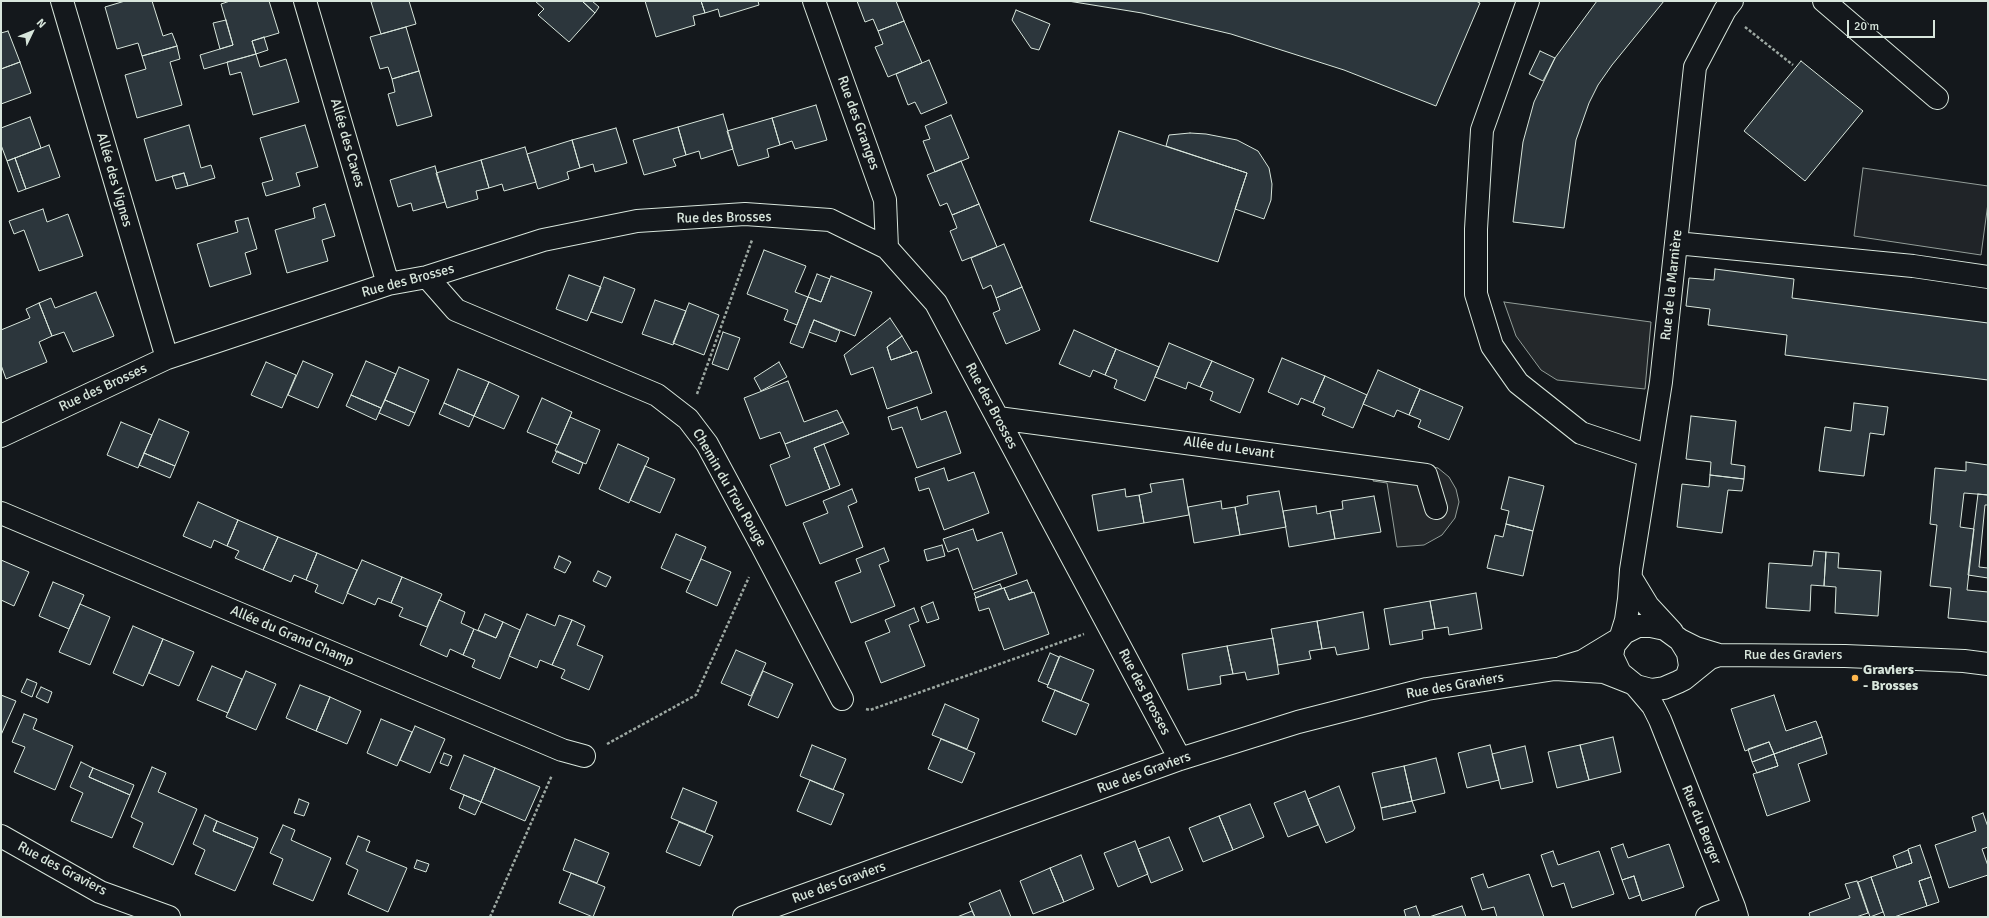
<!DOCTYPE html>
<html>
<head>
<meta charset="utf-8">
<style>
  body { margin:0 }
  #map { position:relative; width:1989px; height:918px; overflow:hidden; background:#14181c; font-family:Signika,sans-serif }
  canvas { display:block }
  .frame { position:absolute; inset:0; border:2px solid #d8e6dc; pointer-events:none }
  .north { position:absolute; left:12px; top:12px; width:40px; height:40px; -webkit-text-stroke:3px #14181c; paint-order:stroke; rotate:47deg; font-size:11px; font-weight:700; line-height:16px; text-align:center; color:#d8e6dc }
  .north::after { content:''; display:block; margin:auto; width:14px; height:18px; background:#d8e6dc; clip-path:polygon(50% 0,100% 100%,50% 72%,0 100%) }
  .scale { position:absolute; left:1847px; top:20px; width:88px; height:18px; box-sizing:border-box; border:2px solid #d8e6dc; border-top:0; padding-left:5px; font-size:12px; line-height:14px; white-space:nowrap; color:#d8e6dc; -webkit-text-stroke:3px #14181c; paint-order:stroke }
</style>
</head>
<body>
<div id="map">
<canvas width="1989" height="918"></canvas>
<div class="frame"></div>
<div class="north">N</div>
<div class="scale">20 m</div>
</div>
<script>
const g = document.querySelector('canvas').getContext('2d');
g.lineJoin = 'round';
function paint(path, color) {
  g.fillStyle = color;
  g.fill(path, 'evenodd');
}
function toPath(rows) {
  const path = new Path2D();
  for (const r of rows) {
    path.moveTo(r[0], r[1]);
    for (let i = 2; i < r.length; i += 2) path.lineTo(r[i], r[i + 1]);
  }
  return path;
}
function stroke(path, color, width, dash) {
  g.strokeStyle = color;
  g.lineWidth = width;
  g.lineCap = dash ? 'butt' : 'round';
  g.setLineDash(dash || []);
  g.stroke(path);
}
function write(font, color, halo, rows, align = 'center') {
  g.font = font + ' Signika,sans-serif';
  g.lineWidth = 3;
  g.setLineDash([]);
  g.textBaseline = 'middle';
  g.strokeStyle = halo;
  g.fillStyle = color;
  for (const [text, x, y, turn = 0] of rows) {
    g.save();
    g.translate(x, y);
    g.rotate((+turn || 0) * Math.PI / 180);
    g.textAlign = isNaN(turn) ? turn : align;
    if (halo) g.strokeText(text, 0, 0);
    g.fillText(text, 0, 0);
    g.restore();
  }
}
const green = toPath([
  [1863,168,1988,186,1988,203,1981,255,1854,236,1863,168]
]);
paint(green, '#202428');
stroke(green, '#939e99', 1);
const parking = toPath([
  [1504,302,1651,322,1645,389,1557,380,1541,370,1516,336,1504,302],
  [1380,459,1438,468,1449,477,1456,489,1459,502,1455,518,1442,535,1424,545,1397,547,1387,483,1373,481,1380,459]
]);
paint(parking, '#24282b');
stroke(parking, '#939e99', 1);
const building = toPath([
  [125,1,152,1,163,36,172,33,177,46,142,56,138,43,117,49,105,7,125,1],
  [230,1,269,1,279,33,252,41,256,54,204,69,200,55,233,45,221,4,230,1],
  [376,1,409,1,416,24,381,34,371,2,376,1],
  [535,1,582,1,595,13,569,42,538,15,544,9,535,1],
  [582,1,592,1,599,7,595,13,582,1],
  [645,1,701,1,705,13,693,16,695,25,656,37,645,1],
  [701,1,758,1,759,5,720,17,718,9,705,13,701,1],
  [857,1,896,1,904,21,878,31,873,19,865,22,857,1],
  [1068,1,1476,1,1480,3,1436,106,1344,70,1231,34,1142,13,1068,1],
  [1597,1,1664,1,1612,65,1598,85,1589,103,1576,140,1564,228,1513,222,1523,142,1534,102,1555,58,1597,1],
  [1016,10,1050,24,1039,50,1031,48,1012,20,1016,10],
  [226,20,233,45,220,49,213,23,226,20],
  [904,21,922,63,888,77,875,47,883,44,878,31,904,21],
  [406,27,419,71,392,79,388,67,380,69,370,37,406,27],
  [8,31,20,62,1,69,1,33,8,31],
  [264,37,268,50,256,54,252,41,264,37],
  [177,46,180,59,170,62,182,105,137,118,125,75,146,69,142,56,177,46],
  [1540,51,1555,58,1543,81,1529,74,1540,51],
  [256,54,260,67,286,59,299,102,253,115,241,72,230,75,227,62,256,54],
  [929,60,947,103,921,114,915,102,908,105,896,74,929,60],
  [1801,61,1863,111,1805,181,1744,131,1801,61],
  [20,62,31,93,1,104,1,69,20,62],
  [419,71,432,116,397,126,388,94,395,92,392,79,419,71],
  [816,105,827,140,795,149,792,141,780,145,772,118,816,105],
  [723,114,733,149,701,159,699,151,686,155,678,127,723,114],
  [951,115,969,158,935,172,923,141,930,139,925,126,951,115],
  [30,117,41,148,7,161,1,145,1,128,30,117],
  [772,118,780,145,767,149,769,157,738,166,727,131,772,118],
  [189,125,201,168,211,165,215,178,188,186,184,173,156,181,144,139,189,125],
  [305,125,318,167,296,173,300,186,266,196,262,183,273,180,260,138,305,125],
  [678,127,686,155,673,159,676,166,644,175,633,140,678,127],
  [616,128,627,163,595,172,593,164,580,168,572,140,616,128],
  [1119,131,1247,173,1218,262,1090,221,1119,131],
  [1190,133,1206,134,1237,140,1258,151,1269,168,1272,184,1271,200,1264,219,1235,209,1247,173,1166,146,1169,135,1190,133],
  [572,140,580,168,567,172,569,179,538,189,527,154,572,140],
  [49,145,60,177,26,189,15,158,49,145],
  [525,147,536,182,504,191,502,184,489,188,481,160,525,147],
  [15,158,26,189,18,192,7,161,15,158],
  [481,160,489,188,476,191,478,199,447,208,436,173,481,160],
  [961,161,979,204,952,215,947,203,940,206,927,175,961,161],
  [435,166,445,202,413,211,411,203,398,207,390,180,435,166],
  [184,173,188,186,176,189,172,176,184,173],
  [325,204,335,236,322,240,328,261,287,273,275,230,315,218,313,208,325,204],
  [979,204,997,247,962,261,950,231,957,228,952,215,979,204],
  [43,209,47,222,68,214,83,256,39,271,24,230,14,234,9,221,43,209],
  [248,218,257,249,245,253,251,274,210,287,197,244,238,232,235,221,248,218],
  [1004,244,1022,287,996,298,991,285,983,289,971,258,1004,244],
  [764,250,806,266,795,292,808,297,797,325,784,320,788,310,747,294,764,250],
  [1715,269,1794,279,1792,298,1988,323,1988,380,1785,355,1787,335,1708,325,1710,309,1686,306,1689,278,1714,280,1715,269],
  [817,274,830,279,821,302,808,297,817,274],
  [569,275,601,287,587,321,556,309,569,275],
  [831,276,872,292,855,336,814,320,803,348,790,343,808,297,821,302,831,276],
  [604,277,635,289,622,323,591,312,604,277],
  [1022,287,1040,330,1006,344,993,313,1000,310,996,298,1022,287],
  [96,292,114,336,73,352,64,332,52,336,39,303,51,298,55,308,96,292],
  [655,300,686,311,673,345,642,334,655,300],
  [39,303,52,336,39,342,47,362,6,379,1,365,1,330,30,318,26,309,39,303],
  [689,303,719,315,704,355,673,343,689,303],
  [890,318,902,336,887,347,891,360,917,351,932,393,887,409,873,367,851,375,844,355,890,318],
  [814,320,840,331,836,342,809,332,814,320],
  [1074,330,1116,349,1105,375,1093,370,1090,377,1059,364,1074,330],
  [723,332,740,338,728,370,712,364,723,332],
  [902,336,912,353,891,360,887,347,902,336],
  [1169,343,1212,361,1200,387,1188,382,1186,389,1155,377,1169,343],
  [1116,349,1159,367,1145,401,1114,388,1117,380,1105,375,1116,349],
  [1282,358,1325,376,1313,403,1301,398,1298,405,1268,392,1282,358],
  [303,361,333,374,318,408,288,395,303,361],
  [366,361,396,374,381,408,351,395,366,361],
  [1212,361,1254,379,1240,413,1210,400,1213,392,1200,387,1212,361],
  [266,362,296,375,282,408,251,395,266,362],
  [779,362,787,377,761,391,754,378,779,362],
  [399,367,429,380,415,413,385,400,399,367],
  [458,369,489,382,474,416,444,403,458,369],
  [1378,370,1420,389,1409,415,1397,410,1394,417,1363,404,1378,370],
  [1325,376,1367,395,1353,428,1322,415,1325,408,1313,403,1325,376],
  [788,381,804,422,837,410,843,422,785,444,780,432,760,439,744,398,788,381],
  [489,382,519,396,504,429,474,416,489,382],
  [1420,389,1463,407,1449,440,1418,427,1421,420,1409,415,1420,389],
  [351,395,381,408,376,420,346,406,351,395],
  [542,398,572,412,558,445,527,432,542,398],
  [385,400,415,413,409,426,379,413,385,400],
  [444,403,474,416,469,427,439,414,444,403],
  [1854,403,1888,407,1884,435,1870,433,1864,476,1819,471,1825,427,1851,431,1854,403],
  [917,407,921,420,946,411,961,453,917,468,902,427,892,430,888,417,917,407],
  [1691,416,1736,421,1731,464,1745,466,1744,479,1710,475,1711,462,1686,459,1691,416],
  [570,417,600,430,586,464,555,451,570,417],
  [159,419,189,432,175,466,144,453,159,419],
  [121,422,152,435,138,468,107,455,121,422],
  [843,422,849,434,814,448,830,489,786,506,770,465,790,457,785,444,843,422],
  [618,444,649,458,629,503,599,489,618,444],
  [824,444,840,485,830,489,814,448,824,444],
  [557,451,583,463,579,474,552,462,557,451],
  [144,453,175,466,170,478,139,465,144,453],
  [1966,462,1988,465,1988,495,1964,493,1960,527,1974,529,1967,590,1988,592,1988,622,1948,618,1951,588,1930,586,1937,525,1930,524,1935,468,1966,471,1966,462],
  [645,466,675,479,660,513,630,500,645,466],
  [944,468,948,481,974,472,989,513,944,530,929,488,919,491,915,478,944,468],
  [1710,475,1744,479,1742,491,1728,490,1722,533,1677,527,1682,484,1709,487,1710,475],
  [1509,477,1544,486,1533,531,1506,524,1509,511,1501,509,1509,477],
  [1183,479,1189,515,1144,523,1139,495,1152,492,1150,484,1183,479],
  [852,489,857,502,848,506,863,547,820,564,803,523,828,513,823,501,852,489],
  [1125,489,1126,497,1139,495,1144,523,1098,531,1092,495,1125,489],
  [1279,491,1286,527,1240,535,1235,507,1248,504,1247,496,1279,491],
  [1978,494,1988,495,1988,505,1985,505,1979,567,1988,568,1988,578,1968,575,1978,494],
  [1374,496,1381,532,1335,539,1330,511,1343,509,1342,501,1374,496],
  [1221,501,1222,509,1235,507,1240,535,1194,543,1188,507,1221,501],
  [198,502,238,520,227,546,214,540,211,548,183,536,198,502],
  [1316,506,1317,514,1330,511,1335,539,1289,547,1283,511,1316,506],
  [238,520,278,537,263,570,235,558,239,551,227,546,238,520],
  [1506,524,1533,531,1523,576,1487,568,1495,535,1503,537,1506,524],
  [973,529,977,541,1002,532,1017,574,973,590,958,548,948,552,943,539,973,529],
  [676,534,706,547,691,581,661,568,676,534],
  [278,537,317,553,306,580,294,575,291,582,263,570,278,537],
  [942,545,945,556,927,561,924,550,942,545],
  [884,548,889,561,879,565,895,606,851,623,835,582,861,572,856,559,884,548],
  [1814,551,1826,552,1824,586,1811,585,1810,611,1766,608,1769,563,1812,566,1814,551],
  [1826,552,1839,553,1838,568,1881,571,1878,616,1835,613,1836,587,1824,586,1826,552],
  [317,553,357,570,343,604,315,592,318,585,306,580,317,553],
  [559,556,571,562,565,573,554,568,559,556],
  [701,559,731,572,717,606,686,592,701,559],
  [1,560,29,572,14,606,1,600,1,560],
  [362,560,402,577,391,603,378,598,375,605,347,593,362,560],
  [598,571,611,577,606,587,593,581,598,571],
  [402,577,442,594,427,627,399,616,403,608,391,603,402,577],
  [1027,580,1032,592,1009,600,1004,588,1027,580],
  [53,582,84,595,69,629,39,616,53,582],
  [1000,584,1002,588,976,598,974,593,1000,584],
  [1004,588,1009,600,1034,592,1049,634,1004,650,989,608,979,611,975,598,1004,588],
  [1476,593,1482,629,1449,635,1448,627,1435,629,1430,601,1476,593],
  [439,600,465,612,461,623,474,629,463,655,450,649,447,657,420,645,439,600],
  [1430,601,1435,629,1422,631,1423,639,1390,645,1384,609,1430,601],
  [933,602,939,619,927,623,921,607,933,602],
  [80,604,110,617,90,665,59,652,80,604],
  [914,608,919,621,909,625,925,666,881,683,865,642,890,632,885,620,914,608],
  [1363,612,1369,649,1337,655,1335,647,1322,649,1317,621,1363,612],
  [485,614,503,622,496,638,478,630,485,614],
  [527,614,555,626,559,615,572,620,552,665,540,660,537,668,509,656,527,614],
  [572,620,585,626,577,645,603,656,589,690,561,678,565,670,552,665,572,620],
  [1317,621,1322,649,1309,651,1311,659,1278,665,1271,629,1317,621],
  [503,622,520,630,500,679,472,667,475,660,463,655,474,629,496,638,503,622],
  [133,626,163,639,143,686,113,673,133,626],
  [1273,638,1279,674,1247,680,1245,672,1233,674,1227,646,1273,638],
  [163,639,194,652,179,686,149,673,163,639],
  [1227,646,1233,674,1220,676,1221,684,1188,690,1182,654,1227,646],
  [736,650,766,663,751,696,721,683,736,650],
  [1050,653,1059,657,1048,685,1038,681,1050,653],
  [1060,656,1094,670,1081,701,1047,687,1060,656],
  [212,666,242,679,228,713,197,700,212,666],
  [246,671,276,684,256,730,226,717,246,671],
  [763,671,793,684,778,718,748,705,763,671],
  [27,679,37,683,32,697,21,692,27,679],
  [300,685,330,697,316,731,286,718,300,685],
  [41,687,52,692,48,703,36,697,41,687],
  [1055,690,1089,704,1076,735,1042,721,1055,690],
  [1,695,16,701,1,735,1,695],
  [1774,695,1786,731,1816,721,1822,737,1774,754,1769,742,1745,751,1731,709,1774,695],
  [330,697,361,711,347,744,316,731,330,697],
  [945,704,979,719,967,749,932,735,945,704],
  [24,714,37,719,33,729,73,746,55,790,14,772,25,747,12,742,24,714],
  [381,719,412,732,397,766,367,753,381,719],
  [415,726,445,739,430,773,400,760,415,726],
  [1613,737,1621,772,1589,780,1580,745,1613,737],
  [1822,737,1827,754,1798,764,1810,801,1767,816,1753,774,1778,766,1774,754,1822,737],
  [941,739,975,753,962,783,928,769,941,739],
  [1769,742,1774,754,1752,762,1748,749,1769,742],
  [812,745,846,759,833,790,800,776,812,745],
  [1490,745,1499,780,1467,788,1458,753,1490,745],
  [1580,745,1589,780,1557,788,1548,752,1580,745],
  [1525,746,1533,782,1501,789,1492,754,1525,746],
  [444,753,452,756,448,766,440,763,444,753],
  [1774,754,1778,766,1757,773,1752,762,1774,754],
  [464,755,495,768,481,802,450,789,464,755],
  [1436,758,1445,793,1412,801,1404,766,1436,758],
  [81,762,93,768,89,777,130,795,112,838,71,821,83,793,70,787,81,762],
  [1404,766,1412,801,1381,808,1372,773,1404,766],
  [152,767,166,773,158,792,197,809,173,865,133,847,143,823,131,817,152,767],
  [93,768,134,785,130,795,89,777,93,768],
  [495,768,540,787,525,821,481,802,495,768],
  [810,780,844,794,831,825,797,811,810,780],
  [1339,786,1355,828,1353,831,1326,843,1308,799,1339,786],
  [683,788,717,802,705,832,671,818,683,788],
  [1305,791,1318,825,1288,837,1274,803,1305,791],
  [464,795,481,802,475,815,459,808,464,795],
  [299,799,309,803,304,816,294,813,299,799],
  [1412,801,1416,812,1383,820,1381,808,1412,801],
  [1250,804,1264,837,1233,850,1219,816,1250,804],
  [1983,813,1988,827,1988,847,1982,849,1988,866,1988,875,1949,888,1935,845,1976,831,1972,817,1983,813],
  [205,815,217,821,213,831,254,848,235,891,195,874,205,850,193,844,205,815],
  [1219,816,1233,850,1203,862,1189,828,1219,816],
  [217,821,258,838,254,848,213,831,217,821],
  [679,822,713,836,700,866,666,852,679,822],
  [283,825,295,830,291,840,331,858,313,901,273,884,283,859,270,853,283,825],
  [358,836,370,841,366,851,407,868,388,912,348,894,358,870,346,864,358,836],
  [1169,837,1183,870,1151,883,1138,849,1169,837],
  [575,839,609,853,597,883,563,870,575,839],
  [1135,841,1148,874,1118,887,1104,853,1135,841],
  [1623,844,1628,858,1669,844,1684,887,1642,901,1634,876,1622,880,1611,848,1623,844],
  [1920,845,1931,877,1919,881,1927,906,1894,917,1885,917,1871,877,1912,863,1908,849,1920,845],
  [1908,850,1912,863,1897,868,1893,856,1908,850],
  [1553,851,1558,865,1599,851,1614,894,1572,908,1564,883,1552,887,1541,855,1553,851],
  [1081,855,1094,889,1064,902,1050,868,1081,855],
  [417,860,429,864,426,872,414,868,417,860],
  [1050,868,1064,902,1033,914,1020,881,1050,868],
  [571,873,605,887,593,917,559,903,571,873],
  [1483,874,1488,888,1529,874,1544,917,1497,917,1494,907,1482,910,1471,878,1483,874],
  [1634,876,1640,895,1629,899,1622,880,1634,876],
  [1871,877,1883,912,1870,917,1858,882,1871,877],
  [1931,877,1939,902,1927,906,1919,881,1931,877],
  [1857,881,1868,913,1856,917,1810,917,1809,913,1850,898,1845,884,1857,881],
  [1000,890,1011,917,975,917,969,903,1000,890],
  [1416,906,1420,917,1406,917,1404,910,1416,906],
  [1462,906,1466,917,1429,917,1462,906],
  [972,911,975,917,957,917,972,911]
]);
paint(building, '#2c363c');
stroke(building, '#d8e6dc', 1);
const minor = toPath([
  [62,1,167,358],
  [305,1,388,284],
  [814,1,885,200,887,248],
  [1528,1,1482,130,1476,229,1476,294,1492,346,1518,383,1581,433,1649,456],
  [1824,1,1937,98],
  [1676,243,1913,266,1988,277],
  [427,277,456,310,657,395,688,419,707,444,762,546,842,699],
  [998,418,1426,475,1436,508],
  [1,436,167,358,388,284,427,277,543,240,637,221,745,214,830,220,887,248,936,303,1180,759],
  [1,513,562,750,584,756],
  [1631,578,1648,606,1672,632],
  [1621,636,1626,620,1629,599,1631,570,1661,382,1695,67,1725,10,1732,1],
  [1680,640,1696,648,1719,655,1845,656,1964,661,1988,664],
  [1563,667,1583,661,1616,641],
  [1687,676,1690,666,1688,653,1680,640,1665,629,1651,626,1638,626,1624,633,1614,645,1612,656,1620,673,1636,686,1651,690,1664,688,1678,682,1684,679,1710,658,1719,655],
  [1636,686,1653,706,1660,720,1734,907,1737,917],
  [1,836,100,892,169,917],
  [744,917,1180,759,1298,722,1427,689,1542,671,1555,669,1604,672,1632,683],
  [1707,917,1734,907]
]);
stroke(minor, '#d8e6dc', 24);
stroke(toPath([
  [1745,27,1793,65],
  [697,394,752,240],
  [866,709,870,710,1084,634],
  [607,744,696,695,749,577],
  [490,917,552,775]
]), '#9da8a2', 2.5, [3, 2]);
stroke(minor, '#14181c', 22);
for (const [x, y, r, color] of [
  [1855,678,4,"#ffb74d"]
]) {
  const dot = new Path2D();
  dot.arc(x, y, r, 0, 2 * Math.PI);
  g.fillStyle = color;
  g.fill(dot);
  stroke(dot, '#14181c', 1.5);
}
write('14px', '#d8e6dc', '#14181c', [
  ["Rue des Granges",858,123,70],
  ["Allée des Caves",347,143,74],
  ["Allée des Vignes",114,180,74],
  ["Rue des Brosses",724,218,-1],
  ["Rue des Brosses",408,281,-15],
  ["Rue de la Marnière",1672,285,-84],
  ["Rue des Brosses",103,388,-25],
  ["Rue des Brosses",991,406,62],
  ["Allée du Levant",1229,448,8],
  ["Chemin du Trou Rouge",729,488,60],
  ["Allée du Grand Champ",292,636,23],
  ["Rue des Graviers",1793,655],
  ["Rue des Graviers",1455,686,-10],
  ["Rue des Brosses",1144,692,62],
  ["Rue des Graviers",1144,773,-20],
  ["Rue du Berger",1701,825,68],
  ["Rue des Graviers",62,869,28],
  ["Rue des Graviers",839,883,-20]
]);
write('bold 14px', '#d8e6dc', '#14181c', [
  ["Graviers",1863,670],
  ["- Brosses",1863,686]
], 'left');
</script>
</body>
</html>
